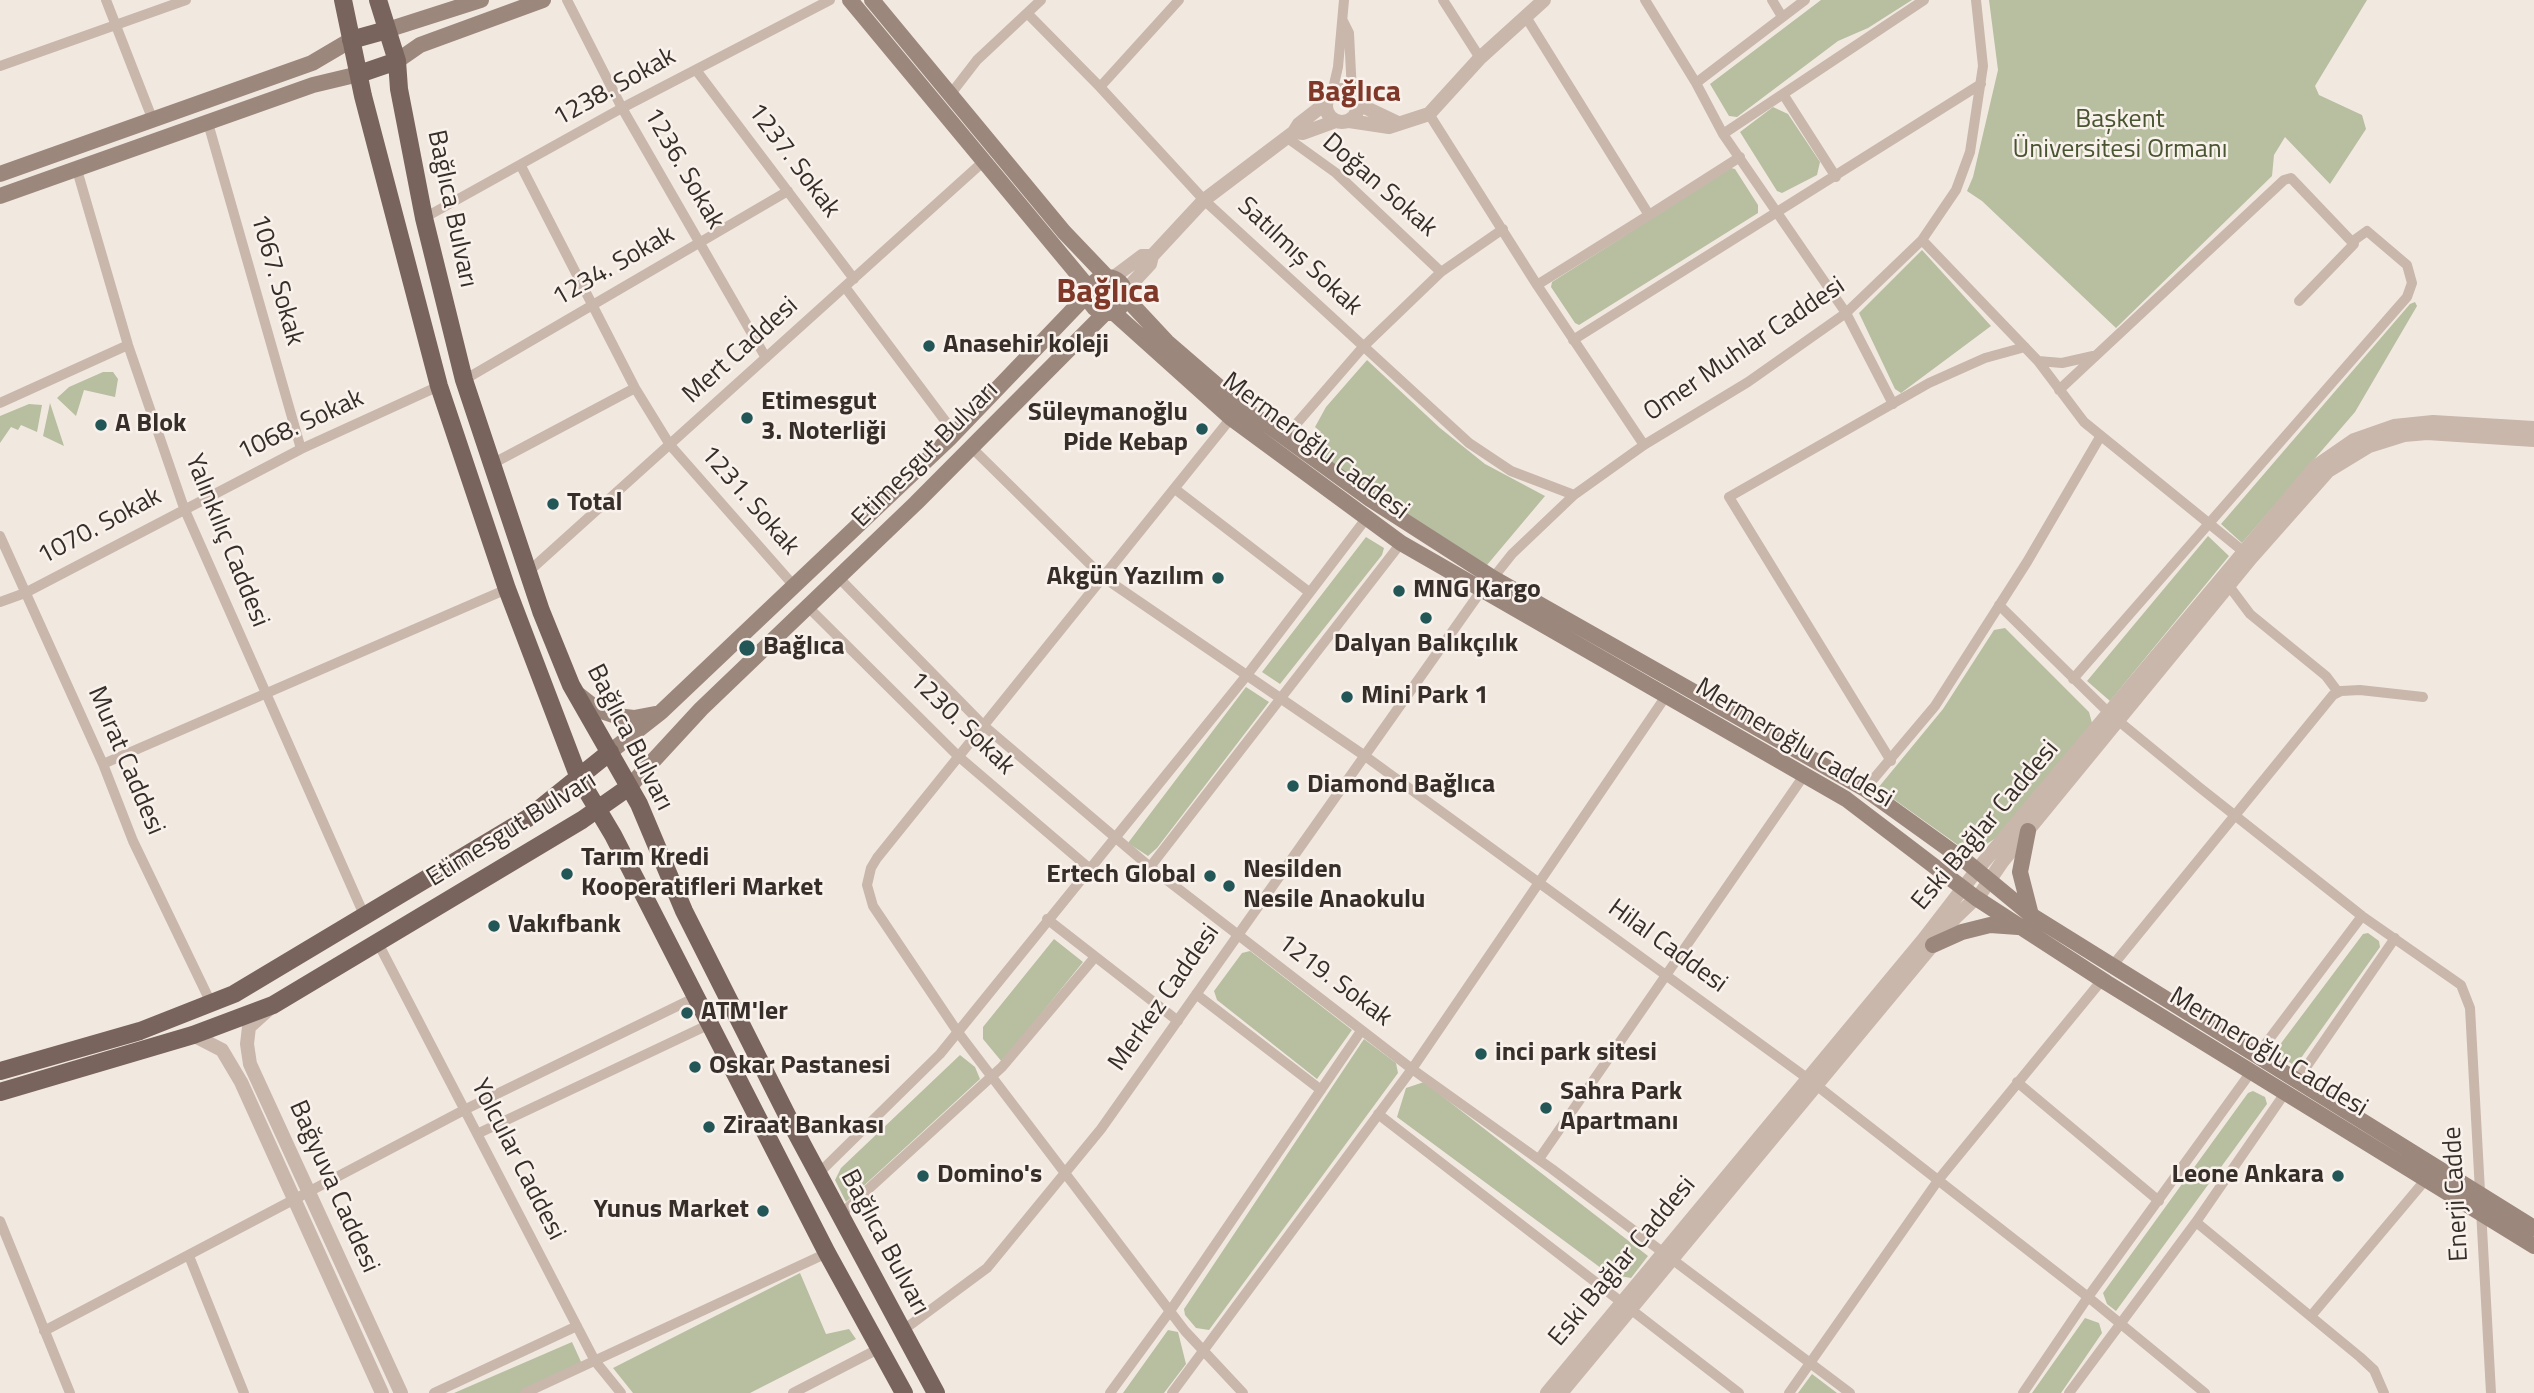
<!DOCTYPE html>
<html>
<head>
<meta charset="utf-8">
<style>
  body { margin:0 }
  canvas { display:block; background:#f1e8e0 }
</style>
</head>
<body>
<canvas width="2534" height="1393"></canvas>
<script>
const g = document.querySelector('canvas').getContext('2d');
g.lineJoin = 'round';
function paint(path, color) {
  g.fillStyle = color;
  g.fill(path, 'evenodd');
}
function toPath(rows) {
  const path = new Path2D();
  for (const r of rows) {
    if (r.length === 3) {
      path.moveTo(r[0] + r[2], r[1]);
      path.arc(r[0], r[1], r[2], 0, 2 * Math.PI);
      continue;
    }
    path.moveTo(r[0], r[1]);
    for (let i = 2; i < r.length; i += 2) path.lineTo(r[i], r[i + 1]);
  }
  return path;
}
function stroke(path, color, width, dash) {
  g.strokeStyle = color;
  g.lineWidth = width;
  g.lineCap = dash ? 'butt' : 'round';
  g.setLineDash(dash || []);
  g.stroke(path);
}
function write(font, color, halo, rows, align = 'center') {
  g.font = font + ' "Titillium Web",sans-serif';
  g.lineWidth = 5;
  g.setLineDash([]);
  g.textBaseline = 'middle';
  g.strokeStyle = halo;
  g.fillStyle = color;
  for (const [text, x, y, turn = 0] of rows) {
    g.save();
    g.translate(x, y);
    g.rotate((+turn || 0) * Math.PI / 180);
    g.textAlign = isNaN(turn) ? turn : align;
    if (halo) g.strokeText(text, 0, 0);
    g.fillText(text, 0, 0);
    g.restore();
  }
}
paint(toPath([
  [1821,0,1912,0,1868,28,1838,41,1737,117,1729,116,1710,84],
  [1989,0,2367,0,2315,86,2319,95,2362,115,2366,129,2330,184,2285,137,2274,155,2272,176,2116,328,1982,201,1967,191,1973,177,1998,70],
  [1773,107,1788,114,1820,162,1817,175,1782,193,1777,191,1740,132],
  [1731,168,1735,169,1758,205,1758,213,1579,325,1575,323,1551,287,1552,282],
  [1922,250,1991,326,1901,393,1895,389,1859,313],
  [2415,302,2417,306,2355,412,2242,543,2221,524,2410,304],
  [1367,360,1440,428,1485,464,1545,496,1487,565,1451,545,1310,450,1321,432,1315,427,1326,407],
  [103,372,113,372,118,379,115,397,84,390,76,416,57,398,69,387],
  [50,403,64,446,43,436],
  [29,404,42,405,37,432,21,425,18,430,11,427,0,443,0,416],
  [2208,536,2229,556,2110,701,2087,681],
  [1366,537,1384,548,1382,555,1280,684,1262,672],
  [2005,628,2089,712,2092,723,2003,833,1981,848,1958,845,1878,788,1943,709,1994,630],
  [1246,687,1269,702,1157,848,1148,856,1128,843],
  [2368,933,2379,941,2380,947,2296,1065,2292,1064,2276,1053,2276,1050,2363,934],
  [1054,939,1083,962,1002,1062,983,1039,983,1027],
  [1250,951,1352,1030,1317,1079,1217,1000,1214,991,1242,953],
  [1364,1039,1396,1063,1398,1073,1209,1330,1196,1328,1185,1315,1184,1309],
  [960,1055,975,1067,980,1079,846,1202,835,1180,841,1168],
  [1424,1082,1648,1256,1631,1278,1609,1274,1397,1117,1406,1088],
  [2253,1091,2265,1097,2267,1104,2116,1311,2107,1304,2103,1293,2248,1093],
  [800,1273,826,1334,849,1329,856,1339,750,1393,633,1393,613,1368],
  [2085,1318,2099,1323,2102,1333,2061,1393,2032,1393],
  [1168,1330,1178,1332,1186,1364,1164,1393,1123,1393],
  [572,1342,582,1364,521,1393,454,1393],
  [1812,1374,1837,1393,1798,1393]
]), '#b7bfa0');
stroke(toPath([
  [106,0,152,118],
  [567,0,622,108,766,358],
  [1179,0,1100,87,1204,200,1469,443,1511,471,1574,495],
  [1443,0,1480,58],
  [1645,0,1696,83,1723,134,1846,313,1893,404],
  [1772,0,1781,15],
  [1028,14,1100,87],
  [1526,17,1649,215,1740,157],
  [1343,21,1349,33,1352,93],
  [0,66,186,0],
  [696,70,854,279],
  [1696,83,1805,0],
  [1332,93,1338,67,1344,0],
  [1783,94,1836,177],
  [950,95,977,60,1041,0],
  [1429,114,1537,285,1644,445],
  [208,123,301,449],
  [1723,134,1924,0],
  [1286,137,1336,173,1441,272],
  [521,166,635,388,670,445,795,587],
  [77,170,128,345,184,508,365,917],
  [424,218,622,108,830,0],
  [1922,240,2038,361,2084,422,2249,556],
  [1537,285,1649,215],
  [845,287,955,434],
  [1573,340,1981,84],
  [2038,361,2062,363,2093,356],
  [464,380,788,191],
  [2059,390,2284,180,2291,178,2354,244,2299,301],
  [0,403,128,345],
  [1231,418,877,858,871,868,867,885,873,906,957,1031,1185,1331,1243,1393],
  [1285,437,1363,347,1441,272,1503,229],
  [972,448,1103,577,1365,756,1807,1078,2088,1297,2205,1393],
  [490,465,635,388],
  [1175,489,1309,592],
  [0,536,103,764,133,841,211,1003],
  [527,573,984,161],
  [838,577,983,725,1150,867,1412,1069,1552,1169,1850,1393],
  [1493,578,1512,554,1574,495,1644,445,1748,382,1846,313,1922,240,1956,190,1970,152,1983,66,1976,0],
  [2229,586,2250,614,2326,676,2338,692],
  [0,602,25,593,301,449,439,386],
  [1999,605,2110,714,2199,787,2362,916,2461,985,2470,1008,2491,1393],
  [808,607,958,756,1089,868],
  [2073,679,2407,297,2412,283,2407,265,2367,231,2353,241],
  [1891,761,1729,497,1929,383,1985,358,2025,347],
  [103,764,507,589],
  [1865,789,1935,706,2027,562,2100,437],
  [1150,867,1401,543],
  [1047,919,1178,1021],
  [378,943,595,1361,621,1393],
  [2113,965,2333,695,2341,691,2360,690,2423,697],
  [1196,994,1321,1090],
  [2258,1054,2362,916],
  [2298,1079,2395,938],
  [2017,1082,2159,1201],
  [1378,1114,1739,1393],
  [479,1133,710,1024],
  [1539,1159,1805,774],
  [818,1174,940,1054,1247,675,1365,520],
  [840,1215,1002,1067,1095,957],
  [0,1221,70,1393],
  [2196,1222,2360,1357,2374,1370,2384,1393],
  [189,1256,244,1393],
  [2311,1316,2427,1178],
  [44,1331,466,1109,696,997],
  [902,1331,987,1268,1101,1129,1481,591],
  [434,1393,577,1326],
  [525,1393,827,1253],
  [793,1393,880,1348],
  [1110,1393,1170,1311,1361,1031],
  [1172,1393,1412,1069,1666,696],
  [1789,1393,1939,1179,2102,980],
  [2023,1393,2088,1297,2251,1072],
  [2069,1393,2196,1222,2285,1093]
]), '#c9b7ac', 10);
stroke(toPath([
  [1342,106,16],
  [1358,104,1398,123],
  [1349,121,1389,127,1429,114,1480,58,1544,0],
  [1294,132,1303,133,1336,121],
  [1114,277,1142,256,1152,256],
  [1125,291,1150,264,1152,256,1204,200,1294,132,1299,124,1326,103],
  [269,1009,249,1027,247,1044,250,1064,401,1393],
  [193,1035,222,1050,241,1082,382,1393],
  [1547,1393,1923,940,1977,870,2315,467,2354,440,2394,426,2433,422,2534,428],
  [1561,1393,1955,918,1981,893,2002,862,2251,558,2328,471,2369,446,2404,435,2427,433,2534,440]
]), '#c9b7ac', 14);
stroke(toPath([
  [850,0,1089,288],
  [872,0,1064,232,1106,276],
  [387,30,481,0],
  [397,61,420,45,543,0],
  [0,174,312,63,351,40],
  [0,196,313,85,359,74],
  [1107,295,18],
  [1125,297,1167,342,1240,405,1370,499,1493,578,1865,789,1968,863,2031,915,2534,1228],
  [1113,312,1231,418,1401,543,1846,799,1976,898,2107,983,2534,1246],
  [579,695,598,710,616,716,634,718,655,714],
  [610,752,661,712,949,439,1088,294],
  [629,787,701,709,916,503,1104,314],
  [2028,831,2020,872,2031,915],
  [1933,945,1962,932,1990,925,2018,927]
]), '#9c877d', 16);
stroke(toPath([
  [343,0,363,96,439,386,507,589,579,778,613,835,827,1253,904,1393],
  [378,0,397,61,399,89,424,218,464,380,541,611,571,685,639,804,684,911,793,1127,936,1393],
  [351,40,387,30],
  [359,74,397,61],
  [0,1071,140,1031,234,994,528,818,610,752],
  [0,1092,193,1035,273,1005,582,820,629,787]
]), '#78645d', 18);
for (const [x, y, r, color] of [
  [929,346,7,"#235656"],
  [747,418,7,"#235656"],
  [101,425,7,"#235656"],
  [1202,429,7,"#235656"],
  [553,504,7,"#235656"],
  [1218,578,7,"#235656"],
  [1399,591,7,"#235656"],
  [1426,618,7,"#235656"],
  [747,648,9,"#235656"],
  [1347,697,7,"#235656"],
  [1293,786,7,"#235656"],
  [567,874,7,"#235656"],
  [1210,876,7,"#235656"],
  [1229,886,7,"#235656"],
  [494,926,7,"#235656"],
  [687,1013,7,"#235656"],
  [1481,1054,7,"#235656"],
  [695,1067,7,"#235656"],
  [1546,1108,7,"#235656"],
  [709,1127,7,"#235656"],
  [923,1176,7,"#235656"],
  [2338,1176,7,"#235656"],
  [763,1211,7,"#235656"]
]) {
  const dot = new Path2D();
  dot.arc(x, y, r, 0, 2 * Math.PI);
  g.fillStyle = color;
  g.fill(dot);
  stroke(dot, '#f9f2ec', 2.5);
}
write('26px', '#372e2a', '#f9f2ec', [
  ["1238. Sokak",615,88,-29],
  ["1237. Sokak",793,161,53],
  ["1236. Sokak",683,169,60],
  ["Doğan Sokak",1379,186,41],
  ["Bağlıca Bulvarı",451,209,78],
  ["Satılmış Sokak",1299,257,43],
  ["1234. Sokak",614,267,-30],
  ["1067. Sokak",276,280,74],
  ["Omer Muhlar Caddesi",1745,350,-34],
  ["Mert Caddesi",741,351,-42],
  ["1068. Sokak",301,426,-25],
  ["Mermeroğlu Caddesi",1315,447,37],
  ["Etimesgut Bulvarı",926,455,-45],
  ["1231. Sokak",749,501,49],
  ["1070. Sokak",100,527,-28],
  ["Yalınkılıç Caddesi",226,541,68],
  ["1230. Sokak",961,724,44],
  ["Bağlıca Bulvarı",629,738,63],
  ["Mermeroğlu Caddesi",1794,744,31],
  ["Murat Caddesi",125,761,67],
  ["Eski Bağlar Caddesi",1986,826,-50],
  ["Etimesgut Bulvarı",512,830,-32],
  ["Hilal Caddesi",1667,947,36],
  ["1219. Sokak",1334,981,37],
  ["Merkez Caddesi",1165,998,-55],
  ["Mermeroğlu Caddesi",2268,1053,31],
  ["Yolcular Caddesi",517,1160,63],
  ["Bağyuva Caddesi",333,1187,66],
  ["Enerji Cadde",2457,1194,-93],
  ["Bağlıca Bulvarı",884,1243,62],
  ["Eski Bağlar Caddesi",1623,1262,-50]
]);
write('26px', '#495430', '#f9f2ec', [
  ["Başkent",2120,121],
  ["Üniversitesi Ormanı",2120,151]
]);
write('bold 26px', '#372e2a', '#f9f2ec', [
  ["Anasehir koleji",943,346],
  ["Etimesgut",761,403],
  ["3. Noterliği",761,433],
  ["Süleymanoğlu",1188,414,"right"],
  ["Pide Kebap",1188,444,"right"],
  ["A Blok",115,425],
  ["Total",567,504],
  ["Akgün Yazılım",1204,578,"right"],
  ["MNG Kargo",1413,591],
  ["Dalyan Balıkçılık",1426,645,"center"],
  ["Bağlıca",763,648],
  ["Mini Park 1",1361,697],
  ["Diamond Bağlıca",1307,786],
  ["Tarım Kredi",581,859],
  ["Kooperatifleri Market",581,889],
  ["Nesilden",1243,871],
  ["Nesile Anaokulu",1243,901],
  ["Ertech Global",1196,876,"right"],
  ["Vakıfbank",508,926],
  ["ATM'ler",701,1013],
  ["inci park sitesi",1495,1054],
  ["Oskar Pastanesi",709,1067],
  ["Sahra Park",1560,1093],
  ["Apartmanı",1560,1123],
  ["Ziraat Bankası",723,1127],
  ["Domino's",937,1176],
  ["Leone Ankara",2324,1176,"right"],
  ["Yunus Market",749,1211,"right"]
], 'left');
write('bold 30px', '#803829', '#f9f2ec', [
  ["Bağlıca",1354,94]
]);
write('bold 33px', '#803829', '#f9f2ec', [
  ["Bağlıca",1108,294]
]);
</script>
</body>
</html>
